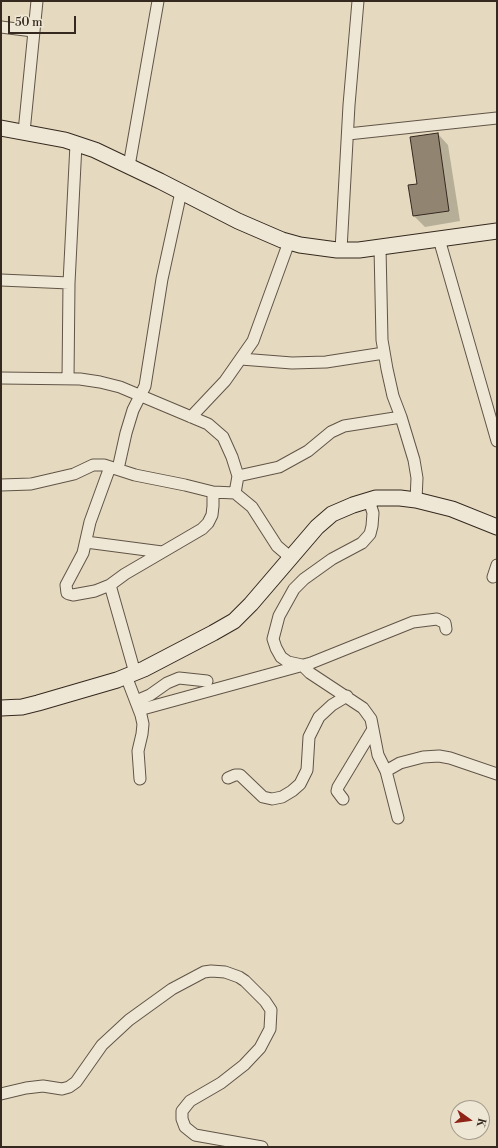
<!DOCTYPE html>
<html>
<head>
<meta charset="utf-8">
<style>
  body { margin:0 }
  #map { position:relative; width:498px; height:1148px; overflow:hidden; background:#e5dabf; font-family:"Libre Bodoni",serif }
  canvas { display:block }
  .frame { position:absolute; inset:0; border:2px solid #35281f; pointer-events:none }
  .north { position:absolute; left:450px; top:1100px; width:40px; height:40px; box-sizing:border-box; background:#eee7d5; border:1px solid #a49b8c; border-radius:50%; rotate:104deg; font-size:11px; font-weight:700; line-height:16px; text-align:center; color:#35281f }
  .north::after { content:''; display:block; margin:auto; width:14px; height:18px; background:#8f2418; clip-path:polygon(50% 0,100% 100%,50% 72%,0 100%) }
  .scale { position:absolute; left:8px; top:16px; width:68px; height:18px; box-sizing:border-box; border:2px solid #35281f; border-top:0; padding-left:5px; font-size:12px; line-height:14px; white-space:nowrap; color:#35281f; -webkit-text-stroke:3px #eee7d5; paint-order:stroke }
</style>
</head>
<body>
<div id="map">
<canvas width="498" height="1148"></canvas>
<div class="frame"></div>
<div class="north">K</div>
<div class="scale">50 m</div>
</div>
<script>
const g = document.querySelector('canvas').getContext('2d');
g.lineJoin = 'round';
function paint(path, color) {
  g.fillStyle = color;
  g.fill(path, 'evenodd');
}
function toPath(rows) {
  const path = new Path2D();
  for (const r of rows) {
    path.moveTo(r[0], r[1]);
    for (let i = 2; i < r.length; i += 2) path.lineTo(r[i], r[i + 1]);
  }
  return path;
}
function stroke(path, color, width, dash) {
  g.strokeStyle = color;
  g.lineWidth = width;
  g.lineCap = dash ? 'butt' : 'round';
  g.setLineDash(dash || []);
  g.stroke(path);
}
paint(toPath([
  [438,134,448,145,460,221,425,227,414,216,409,186,418,185]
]), '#0003');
const building = toPath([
  [438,133,449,211,413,216,408,185,417,184,410,137,438,133]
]);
paint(building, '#918572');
stroke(building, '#35281f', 1);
const street = toPath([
  [1,27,33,31],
  [24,132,37,1],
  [348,134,497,118],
  [129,166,158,1],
  [439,239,497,441],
  [380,248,382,340,387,369,393,396,401,417,414,460,417,478,416,500],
  [341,250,349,105,358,1],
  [1,280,69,283],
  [241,359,292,363,326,362,384,353],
  [1,378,80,379,100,382,120,387,208,424,223,437,232,457,238,476,235,493],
  [68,379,69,283,76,144],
  [191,417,225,381,253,341,289,242],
  [110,467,90,522,83,553,66,585,67,593,69,594,73,595,95,591,110,585,125,574,202,529,208,523,212,515,213,506,213,492],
  [118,469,126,433,133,410,145,386,162,279,181,192],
  [238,476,279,467,308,451,331,432,344,426,401,417],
  [1,485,31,484,74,474,93,465,104,465,135,475,185,485,213,492,235,493,252,507,277,546,291,558],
  [369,500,373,513,372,526,370,534,362,543,332,559,304,579,294,589,279,616,273,639,276,648,281,657,288,662,302,665,310,673,363,708,371,719,378,755,386,771,398,818],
  [86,542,162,552],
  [493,577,497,565],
  [110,585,135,673],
  [126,676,141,715,143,724,142,734,138,751,140,779],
  [136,701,150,695,167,683,179,678,207,681],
  [139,710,311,663,413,622,437,619,445,623,446,629],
  [386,771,400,763,423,757,439,756,450,758,497,774],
  [228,778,235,775,240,775,263,797,272,799,282,797,292,791,300,784,307,770,309,737,319,717,332,705,347,696],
  [343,799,337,791,338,787,373,729],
  [1,1094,26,1088,43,1086,62,1089,69,1087,76,1082,102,1045,129,1020,172,989,204,972,211,971,225,972,239,977,245,981,265,1001,271,1010,270,1029,260,1048,244,1065,221,1083,190,1101,182,1111,182,1119,185,1127,195,1135,262,1147]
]);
const secondary = toPath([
  [1,128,65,140,95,150,160,181,238,221,282,240,300,245,337,250,359,250,497,231],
  [1,708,22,707,38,703,117,680,144,669,213,633,234,621,251,604,317,527,332,514,353,505,376,498,400,498,416,500,452,509,497,527]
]);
stroke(street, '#615447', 13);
stroke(secondary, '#35281f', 17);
stroke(street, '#eee7d5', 11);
stroke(secondary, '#eee7d5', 15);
</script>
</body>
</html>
